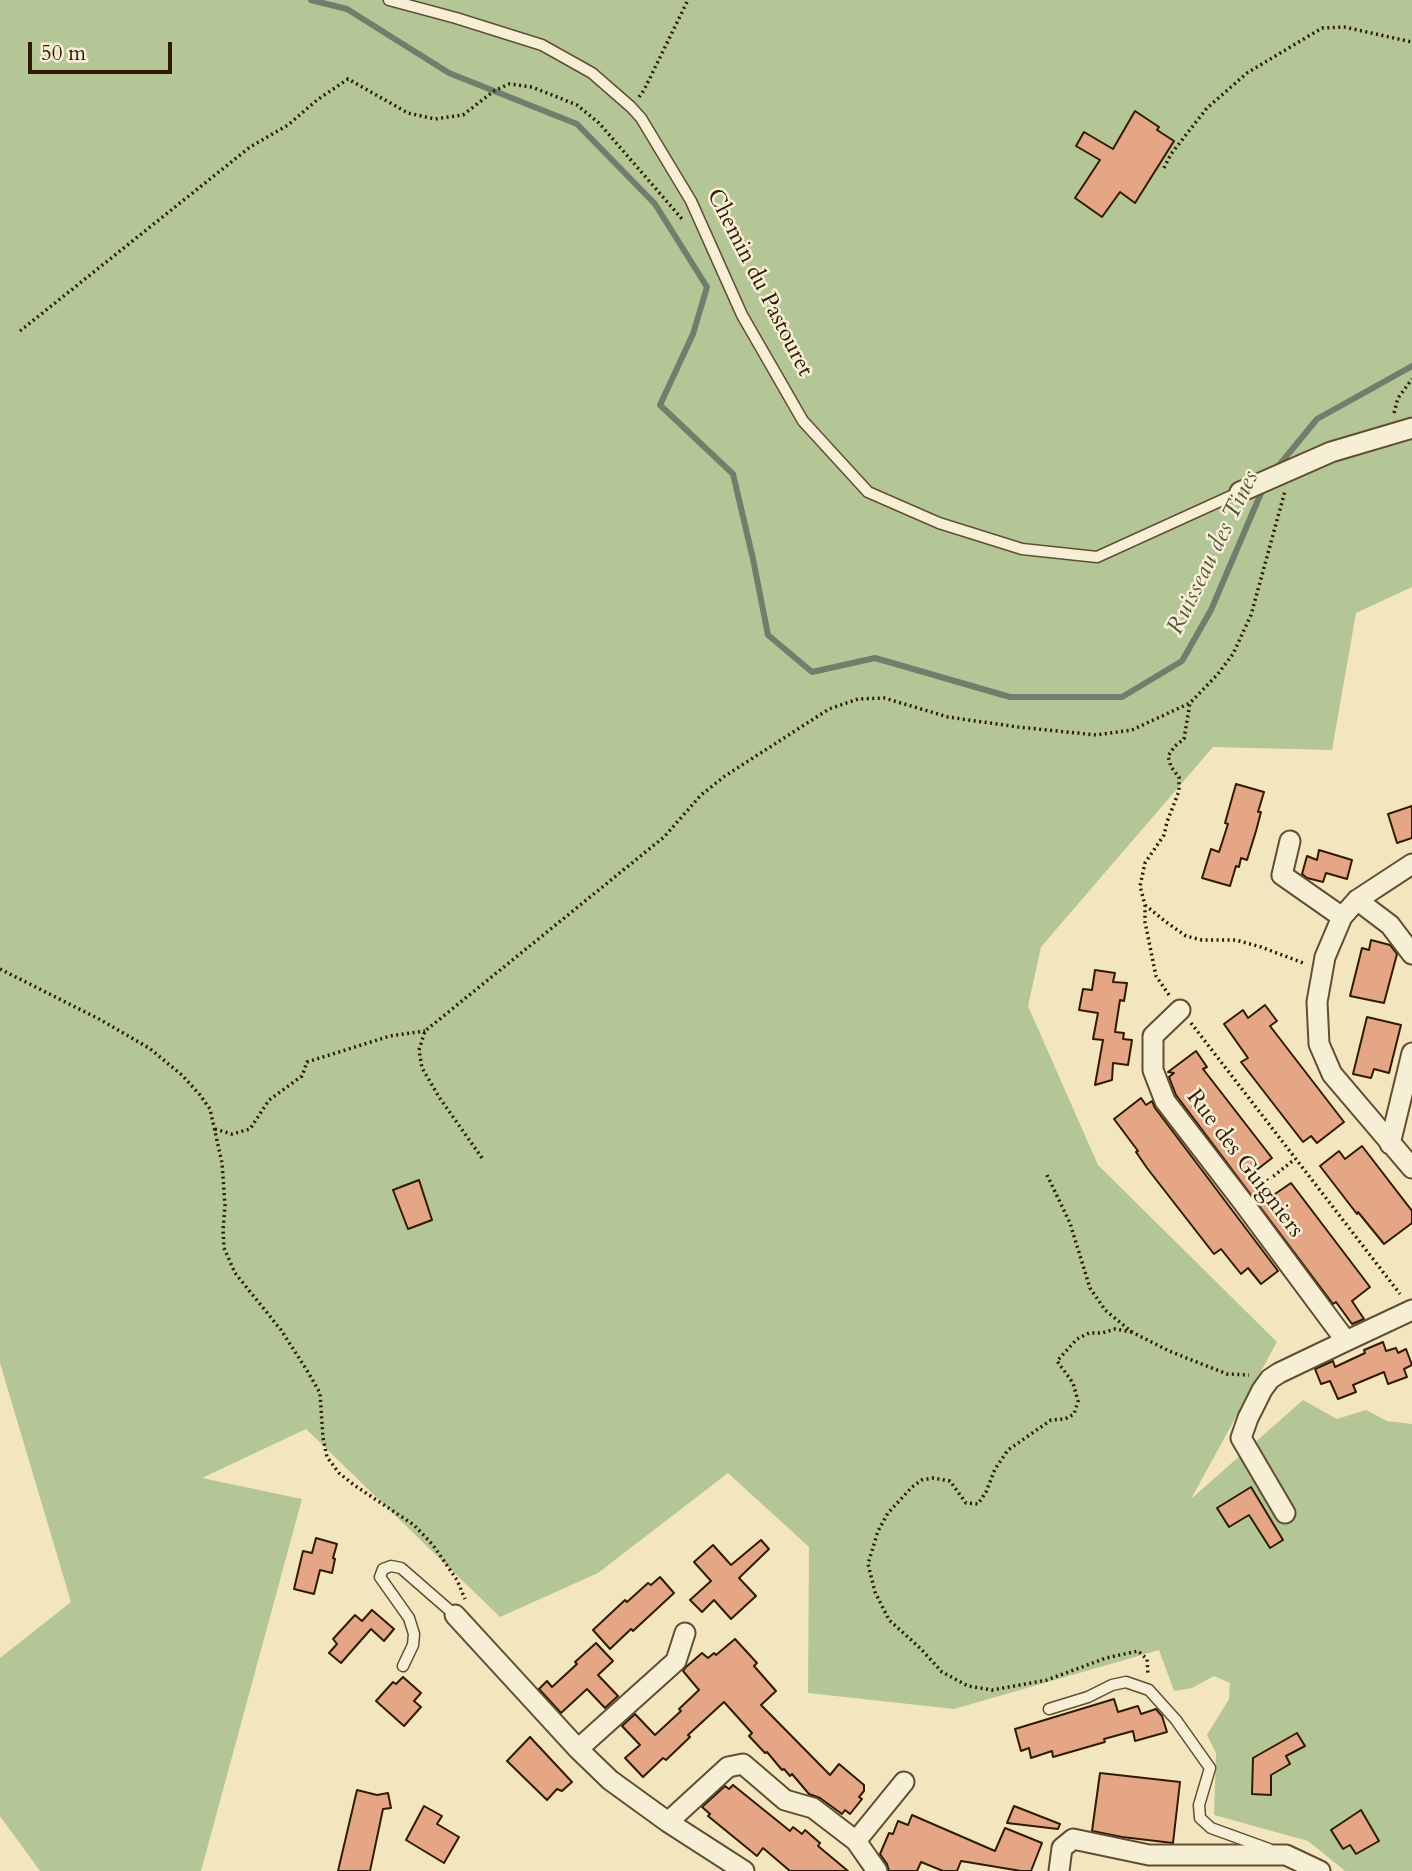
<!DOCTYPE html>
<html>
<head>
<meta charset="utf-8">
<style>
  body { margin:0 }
  #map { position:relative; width:1412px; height:1871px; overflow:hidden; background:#f3e6be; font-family:Cardo,serif }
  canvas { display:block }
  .scale { position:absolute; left:28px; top:42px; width:144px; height:32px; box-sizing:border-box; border:4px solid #2f1b04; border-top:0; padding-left:9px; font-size:21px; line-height:24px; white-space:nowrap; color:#2f1b04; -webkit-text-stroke:5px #f7efd5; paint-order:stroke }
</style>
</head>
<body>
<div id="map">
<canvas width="1412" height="1871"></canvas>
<div class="scale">50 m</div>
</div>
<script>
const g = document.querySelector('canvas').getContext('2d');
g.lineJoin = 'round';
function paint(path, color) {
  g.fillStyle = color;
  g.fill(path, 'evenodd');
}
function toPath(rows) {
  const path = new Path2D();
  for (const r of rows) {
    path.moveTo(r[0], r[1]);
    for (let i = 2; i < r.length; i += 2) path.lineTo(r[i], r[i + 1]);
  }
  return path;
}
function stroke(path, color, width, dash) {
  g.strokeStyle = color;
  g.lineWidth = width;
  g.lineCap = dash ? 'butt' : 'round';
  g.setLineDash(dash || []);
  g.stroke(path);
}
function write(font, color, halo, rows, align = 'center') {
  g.font = font + ' Cardo,serif';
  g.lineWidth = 5;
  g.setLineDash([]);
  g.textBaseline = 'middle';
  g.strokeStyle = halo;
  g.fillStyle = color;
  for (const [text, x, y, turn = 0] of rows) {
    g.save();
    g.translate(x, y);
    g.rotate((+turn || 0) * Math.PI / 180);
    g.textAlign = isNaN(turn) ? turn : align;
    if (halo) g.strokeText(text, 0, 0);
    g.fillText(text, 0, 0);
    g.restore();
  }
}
paint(toPath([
  [0,0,1412,0,1412,587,1356,613,1332,750,1213,747,1041,947,1028,1006,1098,1165,1277,1342,1191,1499,1303,1400,1337,1419,1366,1410,1387,1421,1412,1424,1412,1871,1345,1871,1308,1841,1214,1815,1216,1753,1207,1735,1229,1699,1230,1683,1214,1676,1192,1688,1174,1691,1159,1650,954,1709,808,1693,809,1547,728,1473,598,1573,500,1617,306,1429,202,1478,302,1499,201,1871,40,1871,0,1816,0,1658,71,1602,0,1363]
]), '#b5c696');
stroke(toPath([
  [311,0,347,9,449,73,577,124,655,204,707,287,693,334,660,405,733,474,753,559,768,635,812,672,875,658,1010,697,1122,697,1182,661,1211,610,1264,486],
  [1276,469,1317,419,1412,366]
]), '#707e6b', 6);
const building = toPath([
  [1135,111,1159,127,1157,130,1174,141,1135,203,1120,192,1102,217,1075,198,1100,160,1076,146,1084,132,1113,149,1135,111],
  [1236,784,1264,792,1258,812,1261,812,1256,831,1247,860,1241,858,1239,867,1236,866,1230,886,1202,878,1211,849,1219,852,1228,824,1225,823,1236,784],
  [1412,806,1412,838,1397,843,1388,814,1412,806],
  [1319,850,1352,860,1347,879,1326,873,1323,882,1307,878,1302,874,1307,856,1317,860,1319,850],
  [1371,940,1390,945,1397,954,1384,1003,1350,996,1362,948,1369,950,1371,940],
  [1095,970,1115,973,1113,982,1127,983,1124,1001,1120,1000,1115,1032,1124,1033,1123,1039,1132,1040,1128,1065,1113,1063,1112,1080,1095,1085,1103,1040,1093,1039,1098,1013,1079,1010,1083,989,1092,990,1095,970],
  [1265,1005,1277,1021,1270,1026,1344,1122,1317,1143,1311,1136,1303,1142,1241,1062,1248,1058,1224,1024,1243,1010,1248,1018,1265,1005],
  [1367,1017,1401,1025,1389,1073,1374,1069,1371,1078,1353,1074,1367,1017],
  [1196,1051,1207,1067,1203,1069,1272,1158,1254,1172,1272,1196,1291,1183,1370,1287,1352,1301,1364,1319,1352,1324,1336,1302,1333,1304,1176,1095,1169,1077,1174,1073,1168,1072,1196,1051],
  [1141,1098,1146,1105,1152,1101,1155,1108,1278,1271,1261,1284,1248,1268,1241,1274,1221,1249,1214,1254,1147,1168,1136,1152,1138,1151,1114,1119,1141,1098],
  [1362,1146,1412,1211,1412,1223,1384,1244,1358,1212,1357,1214,1320,1166,1339,1151,1345,1159,1362,1146],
  [419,1180,432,1220,408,1229,393,1190,419,1180],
  [1383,1342,1386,1351,1396,1348,1398,1353,1406,1349,1412,1365,1404,1369,1407,1377,1388,1384,1384,1372,1353,1385,1356,1392,1338,1399,1330,1381,1321,1384,1315,1369,1333,1361,1335,1367,1365,1353,1364,1350,1383,1342],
  [1251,1487,1283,1540,1270,1548,1249,1515,1229,1527,1217,1508,1251,1487],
  [316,1538,337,1544,333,1558,335,1559,332,1573,320,1570,314,1594,294,1589,303,1551,312,1553,316,1538],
  [761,1540,769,1549,739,1578,756,1596,731,1619,714,1600,702,1612,690,1600,711,1581,694,1562,713,1545,731,1565,761,1540],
  [660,1577,674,1593,633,1631,631,1629,610,1649,593,1630,625,1600,627,1602,648,1583,651,1585,660,1577],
  [372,1610,394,1629,384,1641,371,1629,341,1663,329,1653,337,1644,333,1639,355,1615,362,1621,372,1610],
  [735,1639,757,1663,754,1666,776,1691,761,1705,830,1775,839,1764,864,1785,864,1791,859,1797,862,1799,850,1814,845,1810,842,1814,820,1798,809,1794,792,1774,790,1776,784,1769,782,1770,767,1752,765,1753,749,1736,752,1733,724,1702,688,1735,690,1737,666,1760,663,1758,643,1777,625,1758,640,1745,622,1726,635,1714,655,1735,681,1711,679,1709,699,1690,683,1671,686,1667,702,1653,708,1658,714,1653,716,1655,735,1639],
  [596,1643,613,1661,598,1675,618,1696,605,1708,587,1689,561,1713,539,1689,547,1681,552,1687,577,1664,575,1662,596,1643],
  [403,1677,421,1693,414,1701,421,1707,404,1726,376,1701,393,1682,396,1684,403,1677],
  [1114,1699,1118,1712,1138,1706,1141,1714,1156,1709,1162,1716,1167,1732,1135,1741,1133,1731,1104,1739,1105,1742,1053,1757,1052,1751,1031,1758,1029,1748,1021,1751,1015,1729,1114,1699],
  [1297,1733,1305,1746,1286,1756,1290,1764,1271,1775,1271,1795,1252,1794,1253,1758,1297,1733],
  [530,1737,572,1782,562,1791,557,1789,547,1800,507,1761,530,1737],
  [1100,1773,1180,1782,1173,1843,1122,1837,1092,1831,1100,1773],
  [733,1785,790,1831,793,1827,802,1834,805,1830,820,1843,818,1846,848,1871,790,1871,763,1848,757,1856,708,1816,710,1814,702,1807,725,1786,729,1789,733,1785],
  [357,1790,377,1795,388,1793,391,1808,383,1809,370,1871,338,1871,357,1790],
  [424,1806,442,1816,437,1824,459,1837,444,1863,406,1840,424,1806],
  [1014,1806,1060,1824,1058,1829,1007,1823,1014,1806],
  [1361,1810,1379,1841,1356,1854,1350,1845,1343,1849,1331,1830,1361,1810],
  [912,1815,995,1851,1005,1828,1042,1843,1031,1871,1021,1871,961,1861,957,1871,943,1871,921,1862,917,1871,889,1871,887,1864,880,1854,889,1833,893,1834,898,1821,908,1825,912,1815]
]);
paint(building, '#e4a684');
stroke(building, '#2f1b04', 2);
const lane = toPath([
  [389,0,456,18,542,45,592,73,631,107,641,118,691,201,742,315,803,421,868,492,939,523,1022,549,1097,557,1240,492],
  [403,1666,413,1645,414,1634,409,1618,380,1577,383,1569,391,1566,401,1568,455,1615],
  [1049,1709,1088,1697,1112,1685,1126,1682,1149,1690,1176,1720,1210,1768,1199,1805,1200,1818,1211,1828,1269,1849]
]);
const street = toPath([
  [1240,492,1331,452,1412,428],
  [1290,841,1282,875,1342,917],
  [1412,864,1357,900,1342,917,1325,957,1317,1002,1319,1044,1332,1074,1412,1168],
  [1357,900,1390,925,1412,954],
  [1180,1010,1153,1036,1153,1070,1165,1101,1242,1201,1346,1341,1412,1310],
  [1390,1144,1412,1053],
  [1285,1513,1241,1438,1248,1418,1262,1390,1270,1379,1279,1373,1346,1341],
  [455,1615,578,1749,610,1780,668,1822,744,1871],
  [578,1749,676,1661,685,1633],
  [668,1822,728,1767,743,1764,785,1800,813,1808,856,1841,877,1871],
  [856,1841,904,1782],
  [1059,1871,1062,1848,1073,1839,1149,1855,1286,1855,1320,1871]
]);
stroke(lane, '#604e32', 13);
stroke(street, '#604e32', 23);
stroke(toPath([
  [639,97,644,90,688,0],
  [1164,168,1171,154,1207,108,1247,73,1322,28,1344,27,1412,42],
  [20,331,250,147,288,125,317,100,348,79,408,113,435,119,463,115,494,91,509,84,532,87,577,105,599,123,682,219],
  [1394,413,1398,398,1412,379],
  [1145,905,1166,922,1186,936,1202,940,1236,940,1261,947,1306,964],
  [0,969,99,1019,149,1048,182,1075,200,1095,210,1109,222,1163,225,1206,223,1230,224,1248,235,1273,281,1330,308,1372,320,1393,323,1438,327,1457,339,1473,354,1485,414,1525,433,1545,457,1580,465,1599],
  [1169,995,1156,976,1145,922,1145,905,1140,886,1145,863,1164,835,1167,822,1179,791,1179,777,1171,767,1168,756,1175,746,1184,739,1190,703],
  [1191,1023,1400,1294],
  [215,1129,232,1134,250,1129,269,1100,302,1076,307,1062,390,1036,425,1031],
  [482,1158,439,1097,422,1068,419,1050,425,1031,664,837,701,795,725,776,829,709,858,699,884,698,948,717,1018,727,1096,735,1132,730,1190,703,1217,675,1233,654,1251,615,1285,491],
  [1047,1175,1070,1223,1090,1288,1105,1310,1132,1332,1169,1351,1227,1374,1249,1375],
  [1256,1190,1295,1159],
  [1132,1332,1115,1329,1102,1333,1089,1333,1077,1339,1057,1361,1073,1383,1078,1401,1074,1414,1065,1419,1051,1420,1008,1450,995,1469,986,1492,978,1504,966,1503,950,1481,933,1478,922,1480,912,1487,888,1513,878,1531,868,1564,875,1592,889,1620,920,1648,942,1672,968,1686,992,1690,1047,1680,1106,1658,1138,1651,1147,1659,1148,1675]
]), '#2f1b04', 3.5, [2, 3.5]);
stroke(lane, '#f7efd5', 10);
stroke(street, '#f7efd5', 19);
write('23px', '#2f1b04', '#f7efd5', [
  ["Chemin du Pastouret",759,283,63],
  ["Rue des Guigniers",1244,1164,53]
]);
write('italic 24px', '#555540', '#f7efd5', [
  ["Ruisseau des Tines",1214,553,-64]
]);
</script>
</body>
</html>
